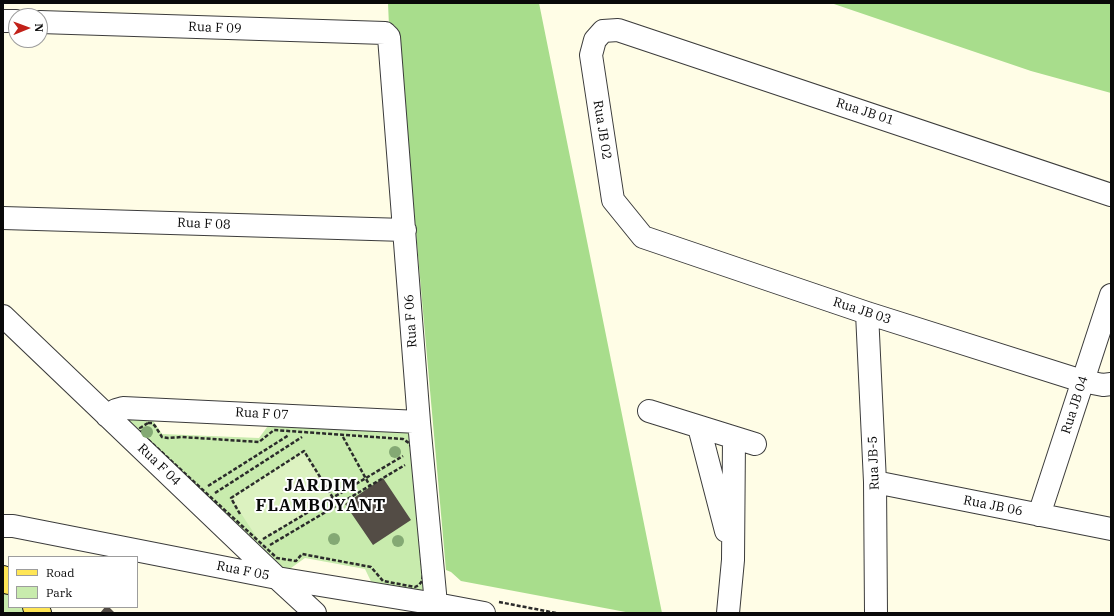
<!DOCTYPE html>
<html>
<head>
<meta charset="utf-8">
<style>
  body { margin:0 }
  #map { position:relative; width:1114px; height:616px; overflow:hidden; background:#fffde6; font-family:"IBM Plex Serif",serif }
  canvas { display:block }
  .frame { position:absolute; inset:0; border:4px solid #090909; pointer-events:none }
  .legend { position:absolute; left:8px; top:556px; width:130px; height:52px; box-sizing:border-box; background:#fff; border:1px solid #9d9d9d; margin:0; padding:5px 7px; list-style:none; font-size:12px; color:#090909 }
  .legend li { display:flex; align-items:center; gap:8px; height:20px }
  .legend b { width:20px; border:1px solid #9d9d9d }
  .north { position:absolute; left:8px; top:8px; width:40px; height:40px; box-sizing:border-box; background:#fff; border:1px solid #9d9d9d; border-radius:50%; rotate:89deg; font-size:11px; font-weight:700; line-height:16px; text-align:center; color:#090909 }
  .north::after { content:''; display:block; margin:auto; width:14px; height:18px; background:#c22119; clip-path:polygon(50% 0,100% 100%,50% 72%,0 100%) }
</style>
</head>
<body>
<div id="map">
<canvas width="1114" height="616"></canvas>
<div class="frame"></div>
<ul class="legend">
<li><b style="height:5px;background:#ffe656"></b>Road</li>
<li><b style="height:11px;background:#c8ebad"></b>Park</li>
</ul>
<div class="north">N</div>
</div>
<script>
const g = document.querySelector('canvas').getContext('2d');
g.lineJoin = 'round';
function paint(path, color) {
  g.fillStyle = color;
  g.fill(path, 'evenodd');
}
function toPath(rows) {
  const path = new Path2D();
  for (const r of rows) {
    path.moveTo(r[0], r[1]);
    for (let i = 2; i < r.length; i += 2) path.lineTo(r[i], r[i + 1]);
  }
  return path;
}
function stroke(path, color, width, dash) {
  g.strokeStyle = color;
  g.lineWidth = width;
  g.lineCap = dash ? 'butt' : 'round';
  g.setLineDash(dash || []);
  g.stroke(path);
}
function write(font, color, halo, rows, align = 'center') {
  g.font = font + ' "IBM Plex Serif",serif';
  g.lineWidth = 4;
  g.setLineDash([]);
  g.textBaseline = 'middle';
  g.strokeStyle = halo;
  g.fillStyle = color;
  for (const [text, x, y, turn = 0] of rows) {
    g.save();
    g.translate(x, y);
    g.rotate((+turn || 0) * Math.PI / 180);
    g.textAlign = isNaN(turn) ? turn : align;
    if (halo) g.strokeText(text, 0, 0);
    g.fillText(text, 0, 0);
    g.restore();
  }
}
paint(toPath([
  [145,409,162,434,259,438,276,415,419,422,436,604,377,594,365,569,305,558,277,578,116,410],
  [3,577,9,583,9,607,34,607,40,613,3,613]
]), '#c8ebad');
paint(toPath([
  [388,3,539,3,662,613,631,613,461,581,451,572,446,570,398,30,394,25,389,26],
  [831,3,1111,3,1111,93,1031,71]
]), '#a8dd8c');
paint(toPath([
  [304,451,333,498,259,541,231,498]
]), '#dcf2c0');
paint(toPath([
  [383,478,411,520,373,545,345,504],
  [105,607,109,607,115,613,100,613]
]), '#534c45');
const minor = toPath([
  [3,21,16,21],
  [40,22,385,33,389,37,419,422,436,604],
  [1111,195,618,30,603,31,595,40,591,55,613,200,643,237,867,313,1082,381,1103,385,1111,384],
  [3,218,405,230],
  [867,313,875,482,876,613],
  [3,316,277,578,315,613],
  [649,411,755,444],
  [107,416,116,410,123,408,419,422],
  [699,427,726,531],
  [875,482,1111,529],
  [1039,515,1111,295],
  [3,526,13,526,277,578,436,604,484,613],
  [728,613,733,560,734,439]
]);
const major = toPath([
  [3,577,9,583],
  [34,607,40,613]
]);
stroke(minor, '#3c3c3c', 24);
stroke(major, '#1a1a1a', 24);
stroke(toPath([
  [148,423,152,423,155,426,162,437,168,438,182,437,259,442,274,430,403,439,409,443,413,450,423,575,422,581,419,585,415,587,383,581,371,567,302,554,296,561,277,558,142,434,140,428,148,423],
  [343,437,370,486],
  [208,486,289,435],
  [215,493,302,437],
  [240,514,231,498,304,451,333,498],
  [263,539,403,456],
  [270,545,405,465],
  [499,602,556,613]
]), '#2b2b2b', 2.5, [4, 2]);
stroke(minor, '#fff', 22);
stroke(major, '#ffe656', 22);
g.fillStyle = '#84a974';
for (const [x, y] of [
  [147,432],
  [395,452],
  [334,539],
  [398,541]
]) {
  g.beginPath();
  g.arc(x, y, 6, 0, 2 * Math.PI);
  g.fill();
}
write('13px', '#090909', '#fff', [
  ["Rua F 09",215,28,2],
  ["Rua JB 01",865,112,18],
  ["Rua JB 02",602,130,81],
  ["Rua F 08",204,224,2],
  ["Rua JB 03",862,311,18],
  ["Rua F 06",411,321,-94],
  ["Rua JB 04",1075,405,-72],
  ["Rua F 07",262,414,3],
  ["Rua JB-5",874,463,-92],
  ["Rua F 04",159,465,44],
  ["Rua JB 06",993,506,11],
  ["Rua F 05",243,571,11]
]);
g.letterSpacing = '1px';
write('bold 17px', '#090909', '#fff', [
  ["JARDIM",321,486],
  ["FLAMBOYANT",321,506]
]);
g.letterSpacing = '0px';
</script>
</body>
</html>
